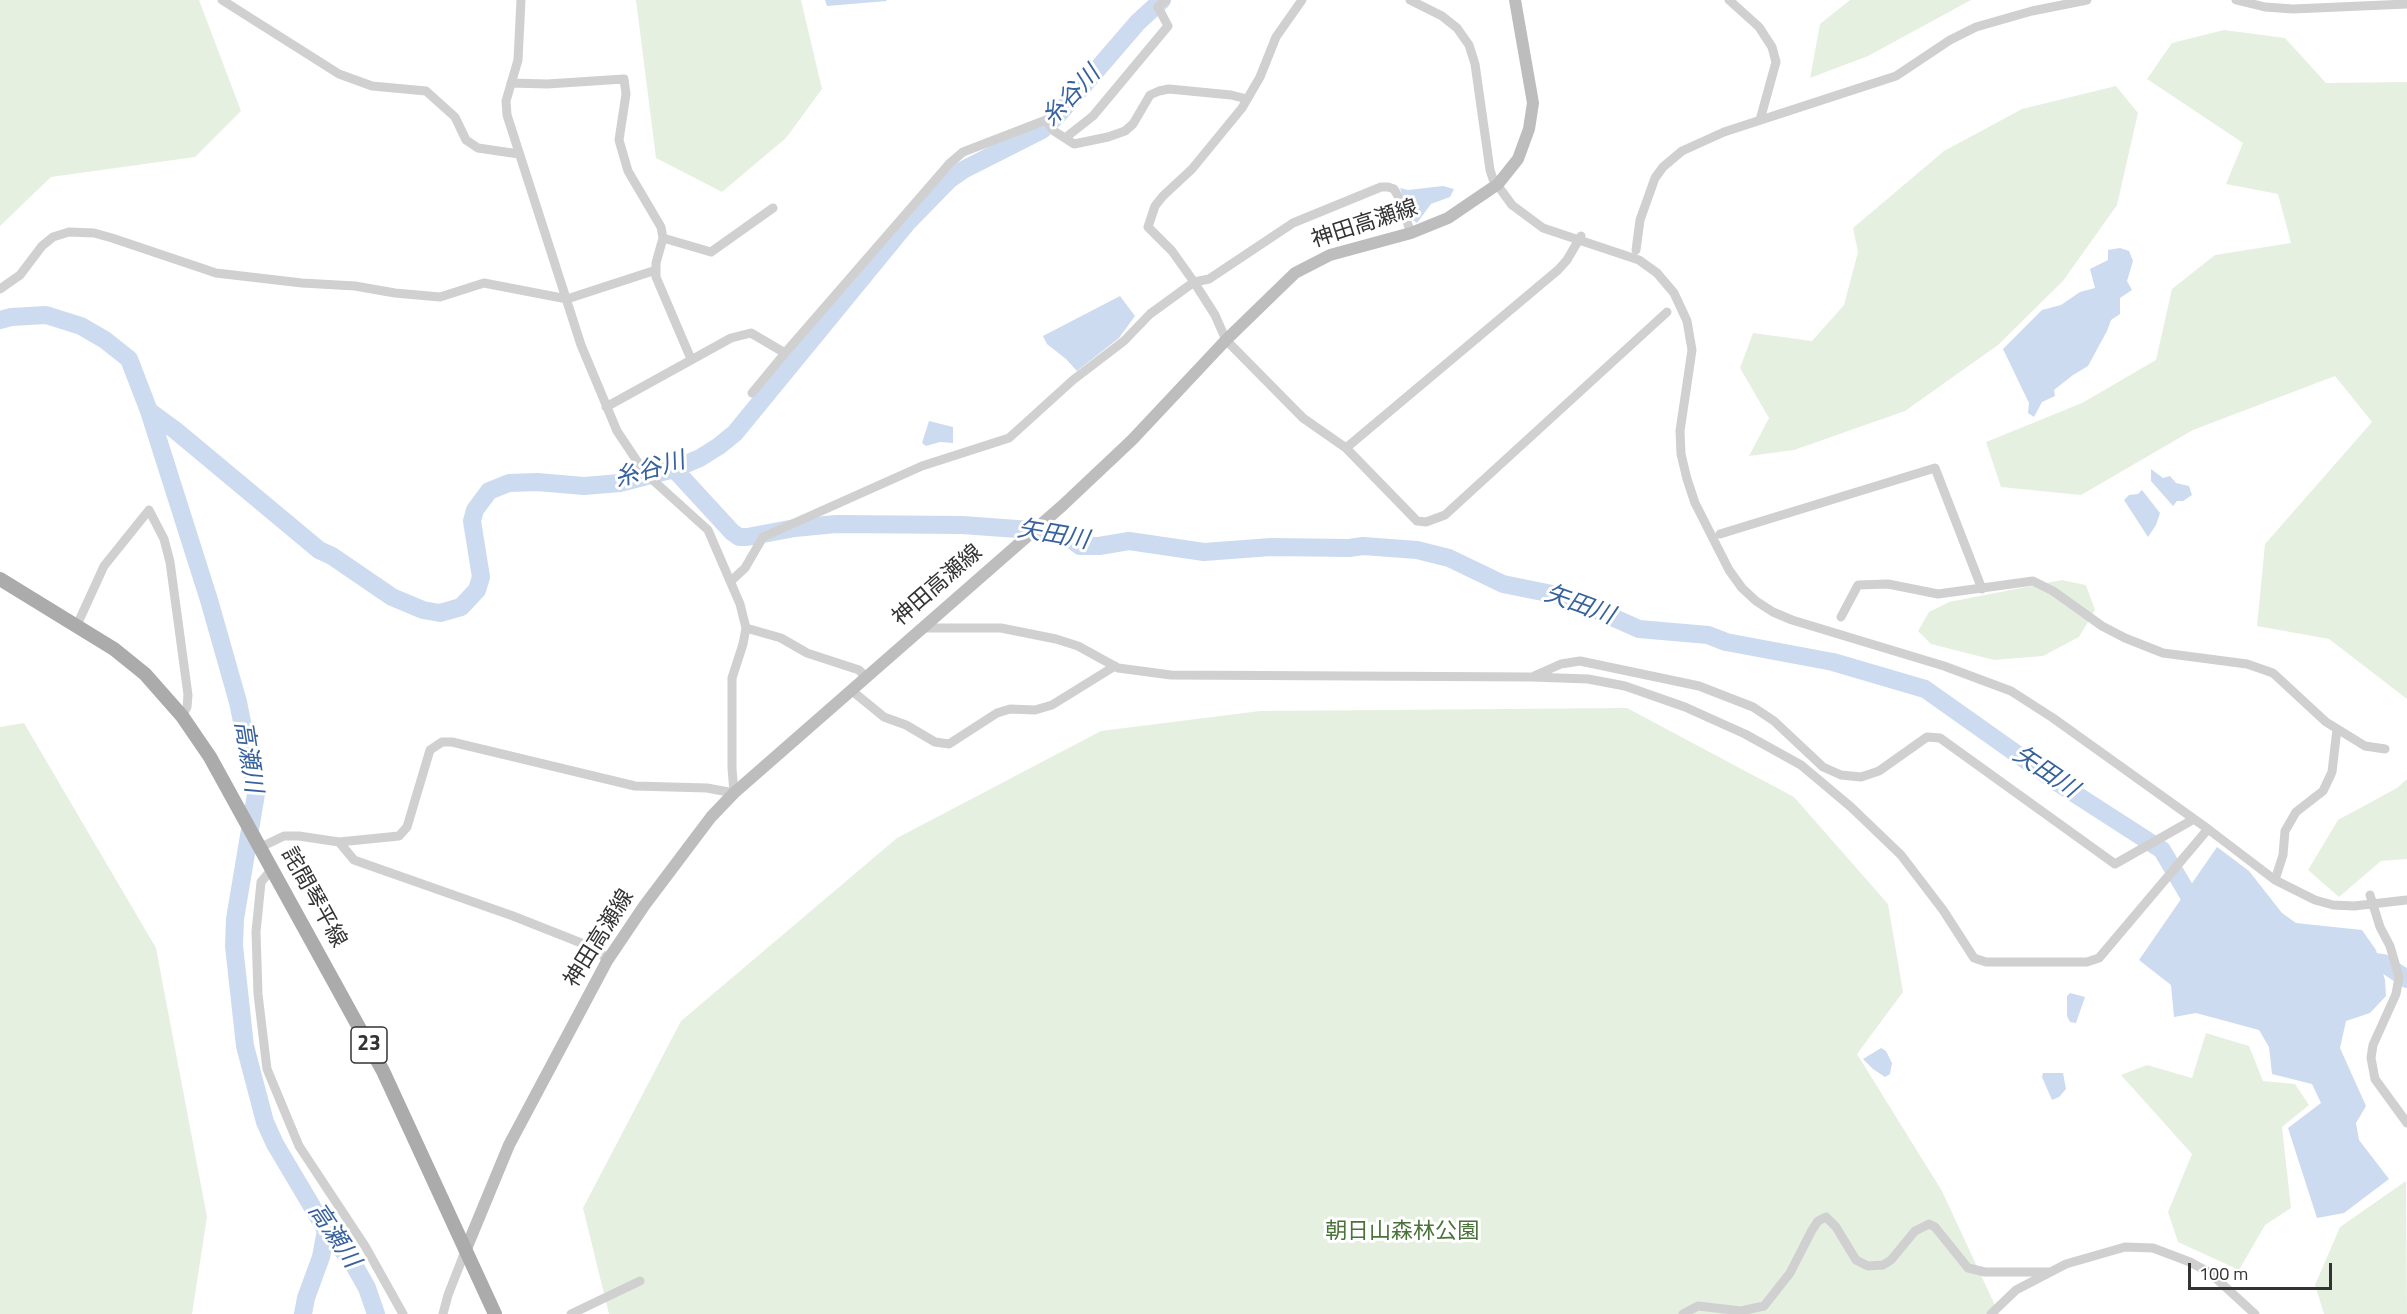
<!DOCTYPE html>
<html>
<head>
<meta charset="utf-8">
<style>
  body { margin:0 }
  #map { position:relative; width:2407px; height:1314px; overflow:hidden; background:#fff; font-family:"Titillium Web",sans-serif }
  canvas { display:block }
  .scale { position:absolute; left:2188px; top:1263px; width:144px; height:27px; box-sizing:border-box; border:3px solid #333; border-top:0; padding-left:8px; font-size:18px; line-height:21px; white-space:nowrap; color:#333; -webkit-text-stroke:4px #fff; paint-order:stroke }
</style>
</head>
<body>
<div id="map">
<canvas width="2407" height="1314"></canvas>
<div class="scale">100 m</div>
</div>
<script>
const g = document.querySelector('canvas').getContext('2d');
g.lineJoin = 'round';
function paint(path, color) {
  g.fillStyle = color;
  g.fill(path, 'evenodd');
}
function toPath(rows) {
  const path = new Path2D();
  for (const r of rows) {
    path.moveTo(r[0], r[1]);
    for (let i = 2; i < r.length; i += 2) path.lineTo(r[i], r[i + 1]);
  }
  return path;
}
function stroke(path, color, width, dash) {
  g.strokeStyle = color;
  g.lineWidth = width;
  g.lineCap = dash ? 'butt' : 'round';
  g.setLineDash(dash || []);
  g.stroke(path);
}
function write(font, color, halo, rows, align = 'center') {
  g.font = font + ' "Titillium Web","Noto Sans JP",sans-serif';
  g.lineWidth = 6;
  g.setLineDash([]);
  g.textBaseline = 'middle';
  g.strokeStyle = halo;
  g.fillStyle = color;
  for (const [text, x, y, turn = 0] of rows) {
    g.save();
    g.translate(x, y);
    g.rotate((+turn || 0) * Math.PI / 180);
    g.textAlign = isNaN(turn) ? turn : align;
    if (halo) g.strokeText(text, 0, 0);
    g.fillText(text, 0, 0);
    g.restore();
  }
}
paint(toPath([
  [0,0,199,0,241,111,195,157,51,177,0,226],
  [636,0,801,0,822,89,786,138,722,192,656,158],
  [1850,0,1971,0,1868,56,1810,78,1820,24],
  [2224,30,2285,38,2326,83,2407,82,2407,699,2329,639,2257,626,2265,544,2372,422,2335,376,2193,430,2081,495,2001,487,1986,442,2082,403,2156,360,2172,289,2215,255,2291,243,2278,194,2226,184,2243,143,2147,79,2172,43],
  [2116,86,2138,113,2117,205,2063,281,1998,345,1905,411,1794,450,1749,456,1769,418,1740,368,1753,333,1812,341,1844,305,1858,252,1853,228,1944,151,2022,109],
  [2062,580,2086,585,2095,610,2079,637,2043,656,1994,660,1931,644,1918,631,1929,612,1949,602],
  [1627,708,1794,797,1888,904,1903,992,1857,1054,1942,1191,1999,1314,609,1314,583,1208,681,1021,897,838,1101,731,1260,711],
  [24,723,156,948,207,1217,192,1314,0,1314,0,727],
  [2407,779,2407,859,2381,861,2339,897,2308,870,2338,820,2397,788],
  [2206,1033,2249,1046,2263,1081,2295,1084,2309,1105,2282,1127,2291,1208,2265,1225,2239,1270,2178,1242,2168,1212,2192,1154,2121,1075,2147,1065,2192,1078],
  [2406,1181,2407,1314,2324,1314,2315,1285,2340,1227]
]), '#e6f0e1');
paint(toPath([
  [825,0,886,0,887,1,827,6],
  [1443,186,1454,189,1450,197,1431,204,1417,223,1410,218,1400,188,1408,190],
  [2120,248,2129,251,2133,261,2127,281,2132,290,2120,298,2120,314,2111,320,2107,331,2088,366,2073,375,2054,390,2055,396,2042,402,2034,417,2028,413,2029,403,2003,349,2042,310,2061,305,2080,292,2095,288,2090,269,2108,260,2108,250],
  [1120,296,1135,316,1119,338,1077,371,1066,359,1047,344,1043,336],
  [929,421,953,427,953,443,940,442,926,446,922,443],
  [2151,469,2163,478,2170,476,2176,483,2189,486,2192,495,2183,501,2177,501,2173,506,2151,481],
  [2142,490,2160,513,2156,525,2148,537,2124,500,2129,495,2138,494],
  [2217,847,2249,871,2282,913,2296,923,2362,930,2376,950,2385,980,2386,996,2370,1013,2346,1021,2340,1048,2366,1106,2356,1123,2359,1140,2389,1179,2344,1213,2317,1218,2288,1128,2321,1103,2312,1084,2272,1074,2269,1047,2259,1030,2196,1013,2174,1017,2171,985,2139,960],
  [2070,993,2085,997,2076,1023,2070,1022,2067,1016,2067,996],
  [1881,1048,1886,1051,1892,1063,1890,1074,1885,1077,1873,1069,1863,1059],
  [2043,1073,2063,1073,2066,1089,2059,1097,2052,1100,2042,1077]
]), '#ccdbf0');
stroke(toPath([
  [0,320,11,317,46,315,81,326,105,340,129,359,149,411,209,600,238,702,252,771,256,794,235,919,234,946,245,1046,265,1122,275,1144,326,1230,353,1263,367,1288,376,1314],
  [149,411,175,430,319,550,332,556,392,597,423,610,440,613,461,607,477,590,481,577,472,521,475,510,489,491,509,483,537,482,584,486,620,483,674,469,700,458,719,446,735,433,907,223,950,179,963,170,1042,130,1057,116,1138,22,1162,0],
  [674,469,732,532,739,537,747,537,795,528,836,524,962,525,1031,530,1067,536,1080,546,1099,546,1129,541,1204,552,1271,547,1349,548,1363,546,1417,550,1449,558,1503,584,1567,597,1639,629,1708,635,1726,642,1833,662,1925,689,2055,781,2162,850,2199,913],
  [2356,960,2383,963,2407,979],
  [303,1314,306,1298,321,1257,326,1230]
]), '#ccdbf0', 18);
stroke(toPath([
  [222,0,339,74,372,86,426,91,455,117,466,140,478,148,519,154],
  [1302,0,1276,37,1260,77,1242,108,1192,169,1163,196,1155,206,1148,227,1172,251,1194,282,1209,279,1293,223,1381,187,1388,187,1394,189,1398,196,1411,233],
  [1410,0,1442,16,1457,28,1469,45,1475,64,1490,170,1493,179,1512,205,1543,228,1639,260,1657,273,1674,293,1687,321,1692,350,1680,431,1681,454,1687,479,1695,503,1729,570,1742,588,1756,601,1773,612,1792,620,1944,666,2011,691,2053,718,2208,829,2275,880,2315,900,2333,905,2354,906,2407,900],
  [1729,0,1759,27,1772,47,1776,62,1760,120],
  [2236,0,2265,7,2293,9,2407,4],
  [511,83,547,84,624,79,626,94,619,140,628,171,661,227,663,238,656,263,656,277,691,359],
  [1065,138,1093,116,1168,26,1158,7,1166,0],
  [663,238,711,252,773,208],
  [1636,250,1640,220,1655,178,1663,167,1682,151,1724,132,1896,76,1950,40,1976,27,2032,11,2087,0],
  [0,289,20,275,42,246,53,237,69,232,94,233,112,238,216,273,302,283,355,286,395,293,440,297,484,283,567,299,656,270],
  [752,393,785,353,950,163,963,152,1046,120,1054,131,1074,144,1108,137,1125,131,1133,124,1150,95,1159,91,1169,89,1231,95,1247,99],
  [606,407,731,338,751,333,785,353],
  [1346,448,1558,270,1567,260,1581,236],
  [1720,534,1935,468,1982,589],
  [731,581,745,568,763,537,922,466,1009,438,1073,380,1124,341,1150,314,1194,282,1215,315,1226,340,1303,418,1346,448,1417,521,1426,522,1445,515,1667,312],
  [1841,617,1858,585,1888,584,1938,594,2033,581,2053,591,2102,626,2125,638,2163,653,2247,664,2273,673,2326,722,2365,746,2385,749],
  [77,625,104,566,149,510,164,539,170,562,188,695,187,707,182,716],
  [746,628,781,638,807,653,859,670,866,677],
  [921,628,1001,628,1056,639,1078,646,1118,668,1171,675,1532,677,1588,679,1625,686,1685,707,1745,734,1801,765,1851,807,1901,855,1943,910,1974,958,1986,962,2087,962,2099,958,2208,829],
  [1534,676,1561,664,1580,661,1699,686,1753,707,1774,721,1823,767,1841,775,1861,777,1879,771,1927,737,1940,738,2115,864,2194,819],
  [851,690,884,717,906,725,935,742,949,744,997,713,1010,709,1035,710,1052,705,1115,666],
  [339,842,354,860,513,916,599,950,607,961],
  [261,847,284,836,299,836,339,842,399,836,407,827,430,750,442,742,452,742,635,786,707,788,734,793,732,768,732,678,743,644,746,628,740,604,708,530,645,473,617,431,581,345,507,115,506,101,518,60,521,0],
  [273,868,261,882,256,932,258,994,267,1069,299,1146,365,1246,403,1314],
  [2275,880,2283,855,2285,831,2296,812,2323,791,2332,772,2337,729],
  [2370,895,2380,927,2390,946,2399,977,2396,994,2373,1045,2371,1058,2375,1079,2407,1123],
  [443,1314,448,1295,466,1249],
  [571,1314,640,1281],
  [1683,1314,1698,1306,1741,1311,1764,1306,1790,1273,1812,1230,1818,1221,1826,1217,1836,1227,1856,1260,1868,1266,1883,1265,1891,1260,1915,1231,1929,1224,1935,1227,1968,1268,1985,1272,2051,1272],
  [1991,1314,2016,1290,2066,1264,2125,1247,2153,1248,2190,1262,2210,1273,2255,1314]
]), '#d0d0d0', 9);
stroke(toPath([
  [466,1249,509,1145,607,961,644,906,711,817,734,793,1062,506,1132,440,1226,340,1295,273,1330,255,1411,233,1448,218,1498,184,1518,159,1529,129,1533,103,1515,0]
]), '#bdbdbd', 12);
stroke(toPath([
  [0,579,114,649,145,674,182,716,210,757,383,1071,495,1314]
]), '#ababab', 14);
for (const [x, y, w] of [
  [369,1045,36]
]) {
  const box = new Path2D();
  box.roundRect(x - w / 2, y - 18, w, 36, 4.5);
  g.fillStyle = '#fff';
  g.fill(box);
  stroke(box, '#333', 1.5);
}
write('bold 21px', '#333', null, [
  ["23",369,1045]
]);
write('22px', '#333', '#fff', [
  ["神田高瀬線",1365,225,-18],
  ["神田高瀬線",938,586,-41],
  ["詫間琴平線",313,898,61],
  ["神田高瀬線",600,939,-58]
]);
write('22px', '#4a733b', '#fff', [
  ["朝日山森林公園",1402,1233]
]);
write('italic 24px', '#38629d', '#fff', [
  ["糸谷川",1072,97,-47],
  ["糸谷川",650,471,-16],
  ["矢田川",1053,536,10],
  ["矢田川",1579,606,20],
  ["高瀬川",247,757,81],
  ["矢田川",2045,773,34],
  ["高瀬川",333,1236,56]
]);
</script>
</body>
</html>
